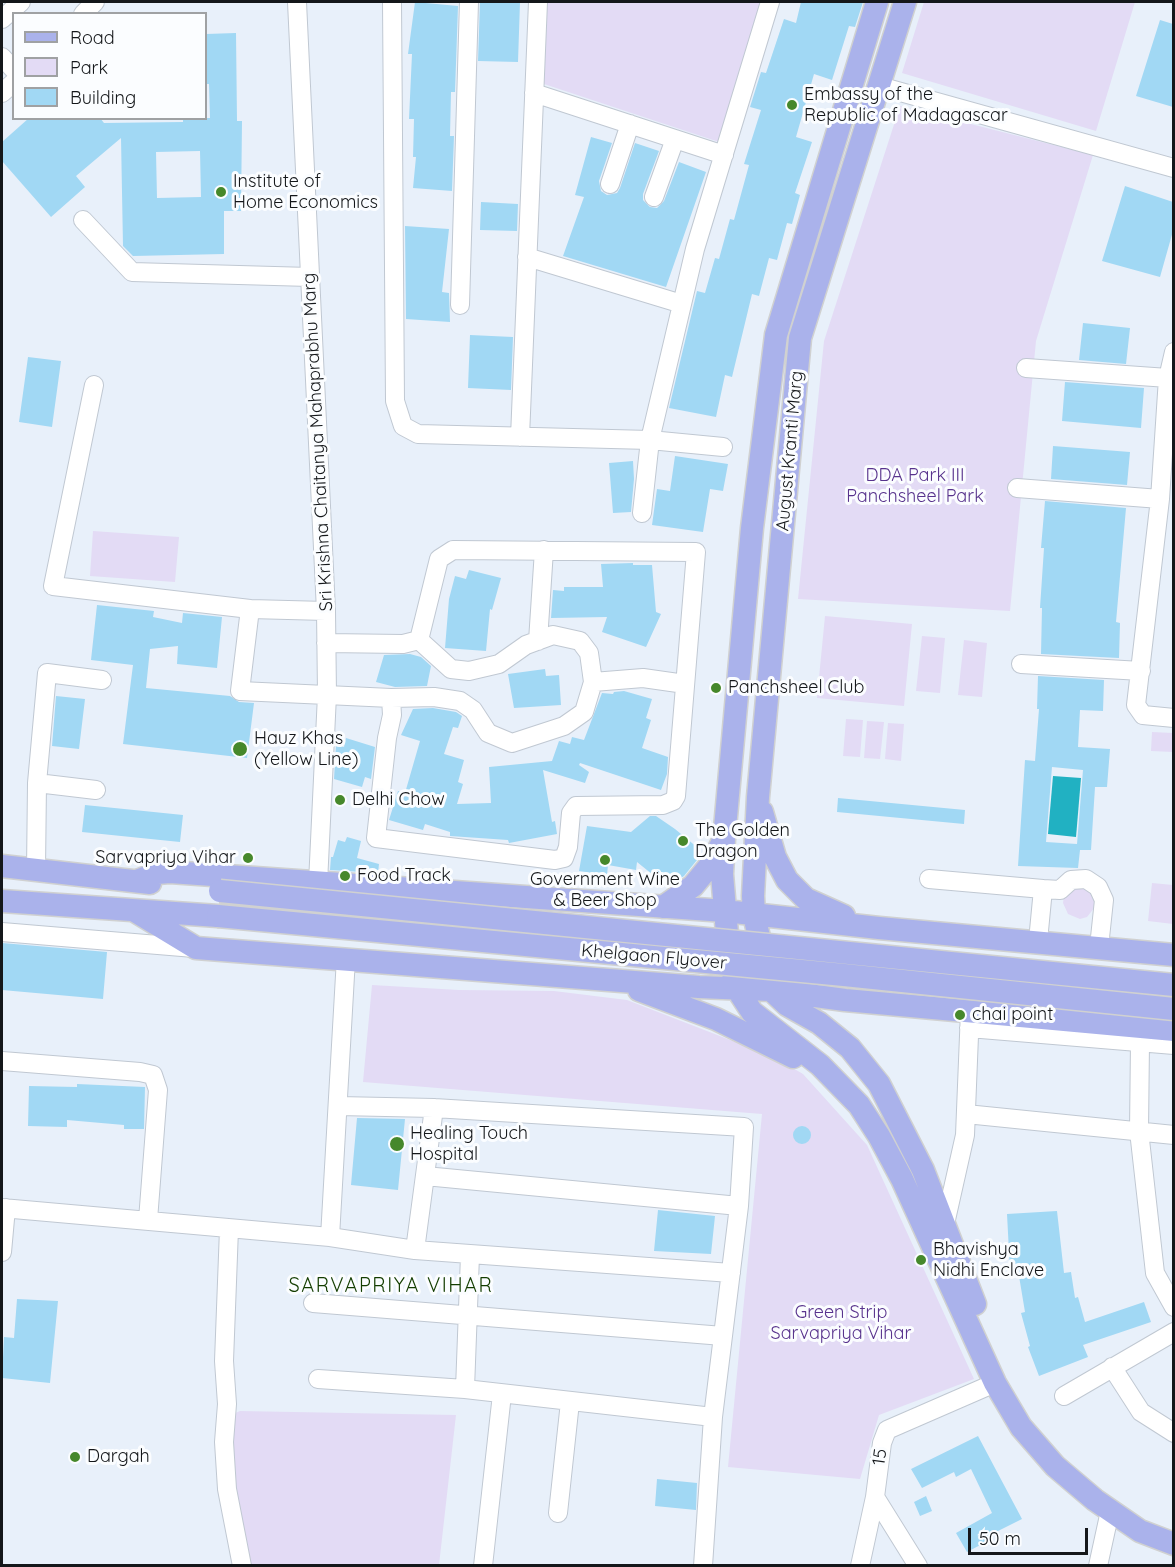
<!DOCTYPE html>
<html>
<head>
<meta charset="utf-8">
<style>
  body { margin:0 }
  #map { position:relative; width:1175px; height:1567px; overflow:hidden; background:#e8f0fa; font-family:Quicksand,sans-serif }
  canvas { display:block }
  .frame { position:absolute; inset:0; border:3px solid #14171a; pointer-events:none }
  .legend { position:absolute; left:12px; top:12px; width:195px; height:108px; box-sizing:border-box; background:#fbfdff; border:2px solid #9fa1a3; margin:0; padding:8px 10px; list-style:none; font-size:18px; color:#14171a }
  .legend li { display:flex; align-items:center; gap:12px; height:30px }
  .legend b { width:30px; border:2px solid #9fa1a3 }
  .scale { position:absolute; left:968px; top:1528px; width:120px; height:27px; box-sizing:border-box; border:3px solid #14171a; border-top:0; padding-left:8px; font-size:18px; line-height:21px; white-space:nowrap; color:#14171a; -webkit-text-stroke:4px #fbfdff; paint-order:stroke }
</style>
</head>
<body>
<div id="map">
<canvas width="1175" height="1567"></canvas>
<div class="frame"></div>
<ul class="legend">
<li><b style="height:8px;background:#aab2eb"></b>Road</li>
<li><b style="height:16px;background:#e3dbf5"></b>Park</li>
<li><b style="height:16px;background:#a1d8f4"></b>Building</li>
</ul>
<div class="scale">50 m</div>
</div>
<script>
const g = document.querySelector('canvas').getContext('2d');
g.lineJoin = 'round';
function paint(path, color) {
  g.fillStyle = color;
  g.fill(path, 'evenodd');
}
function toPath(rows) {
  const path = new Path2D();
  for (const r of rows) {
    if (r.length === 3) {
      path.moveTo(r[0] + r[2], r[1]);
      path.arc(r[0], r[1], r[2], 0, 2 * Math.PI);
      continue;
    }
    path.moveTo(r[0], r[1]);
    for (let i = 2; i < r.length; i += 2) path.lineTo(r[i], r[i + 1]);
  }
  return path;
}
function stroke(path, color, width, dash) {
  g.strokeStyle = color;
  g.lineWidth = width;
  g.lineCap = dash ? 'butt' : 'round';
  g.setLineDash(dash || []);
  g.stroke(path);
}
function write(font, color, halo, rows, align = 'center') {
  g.font = font + ' Quicksand,sans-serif';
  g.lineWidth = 6;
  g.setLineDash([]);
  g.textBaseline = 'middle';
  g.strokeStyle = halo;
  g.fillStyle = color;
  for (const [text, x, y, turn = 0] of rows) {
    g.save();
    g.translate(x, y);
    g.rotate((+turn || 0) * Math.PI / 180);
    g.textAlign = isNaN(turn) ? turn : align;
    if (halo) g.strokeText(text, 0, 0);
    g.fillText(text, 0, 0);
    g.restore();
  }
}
paint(toPath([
  [545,2,764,2,719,142,541,83],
  [924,2,1135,2,1096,131,902,73],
  [900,106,1093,155,1036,341,1010,611,798,599,824,341],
  [93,531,179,537,175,582,90,576],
  [825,616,912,624,904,706,817,698],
  [922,636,945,638,940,693,916,691],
  [964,640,987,643,982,697,958,695],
  [846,719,863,720,860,757,843,756],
  [867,721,884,722,880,759,864,758],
  [888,723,904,724,901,761,885,759],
  [1152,732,1173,733,1173,752,1151,751],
  [1152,883,1173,885,1173,924,1148,921],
  [1079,885,1095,895,1095,907,1087,917,1080,919,1068,914,1063,903,1064,896],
  [372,985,459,990,554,991,627,1000,774,1057,803,1074,867,1145,974,1379,879,1415,860,1479,728,1467,762,1114,363,1082],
  [240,1411,456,1415,439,1565,242,1565,226,1417]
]), '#e3dbf5');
paint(toPath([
  [1053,776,1081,778,1076,837,1048,834]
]), '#21b1c2');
paint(toPath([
  [415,2,458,6,455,92,451,92,450,136,454,136,452,191,413,188,416,157,413,157,414,119,409,119,412,54,408,54],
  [480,2,520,2,518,62,478,61],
  [801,2,863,2,855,27,849,26,832,80,814,74,796,137,812,142,795,193,800,195,792,224,787,223,777,260,769,258,759,296,752,294,732,377,725,375,716,417,669,408,697,291,705,293,715,258,719,259,730,219,734,220,749,165,744,164,761,110,750,107,761,72,766,73,784,19,796,23],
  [1160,20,1173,24,1173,107,1136,96],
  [236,33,237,121,242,121,241,211,224,211,224,254,133,256,123,246,121,138,76,176,85,187,51,217,2,161,2,142,29,118,100,118,104,123,183,122,183,118,210,118,209,84,206,84,206,34],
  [200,151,201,197,157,198,156,152],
  [591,137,612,143,599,181,601,191,607,195,617,193,620,188,635,143,659,151,643,194,643,200,650,207,657,208,664,201,679,162,706,172,666,287,563,256,584,197,575,195],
  [1125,186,1173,202,1173,231,1160,277,1102,261],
  [481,202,518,204,517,231,480,230],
  [405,226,449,229,442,292,449,293,450,322,406,319],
  [1083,323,1130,328,1126,364,1079,360],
  [470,335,513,337,511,390,468,388],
  [28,357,61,361,52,427,19,422],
  [1065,382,1144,388,1141,428,1062,421],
  [1053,446,1130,452,1127,485,1051,479],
  [675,456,728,464,723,491,710,489,703,532,652,525,657,489,670,491],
  [633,461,634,479,631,512,613,513,609,463],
  [1045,501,1126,508,1116,622,1120,623,1119,658,1041,654,1042,608,1040,608,1044,548,1041,548],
  [633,563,633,565,652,565,656,612,661,614,646,647,602,632,607,617,551,618,553,590,564,591,564,587,603,587,601,564],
  [469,570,501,578,492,610,490,609,486,651,445,648,449,599,455,576,466,579],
  [97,605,154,611,153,617,182,623,183,613,222,617,217,668,177,664,178,646,150,649,146,688,230,696,239,702,254,703,247,758,123,744,133,665,91,660],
  [410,654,421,657,431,666,427,686,395,687,376,682,384,655],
  [545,669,546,676,559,675,561,705,514,708,508,674],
  [1038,676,1104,680,1103,711,1080,710,1078,747,1110,749,1107,787,1095,787,1091,850,1080,850,1078,868,1018,866,1025,760,1035,761,1039,709,1037,709],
  [1052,767,1083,770,1077,844,1046,842],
  [624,691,652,699,646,718,651,720,642,748,668,757,667,774,661,790,580,763,579,765,589,772,585,783,543,770,552,822,555,821,557,834,509,843,508,840,450,836,450,832,425,824,423,830,389,820,398,791,405,793,420,741,401,735,413,709,433,708,456,712,462,716,458,728,453,727,444,754,464,760,458,782,463,784,457,804,491,803,489,767,552,761,559,741,570,744,572,737,584,740,602,693,613,694,614,692],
  [56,696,85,699,79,749,52,746],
  [346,738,375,747,371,779,365,777,362,787,334,779,336,745,344,747],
  [838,798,965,810,964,824,837,812],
  [85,805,183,815,180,842,82,832],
  [650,816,656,816,675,829,698,848,697,860,684,876,668,887,637,862,636,870,608,865,607,875,579,871,587,826,631,832],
  [347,837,361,841,357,858,379,864,378,873,330,870,331,857,333,857,338,840,345,842],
  [2,943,107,952,103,999,2,990],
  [77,1084,145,1087,144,1129,124,1129,124,1125,67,1120,67,1127,28,1126,29,1086,77,1087],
  [357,1118,405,1119,398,1190,351,1185],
  [802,1135,9],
  [658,1210,715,1216,711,1254,654,1251],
  [1057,1211,1064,1273,1071,1272,1075,1298,1078,1297,1085,1322,1144,1302,1151,1322,1083,1345,1088,1357,1039,1376,1028,1347,1030,1346,1021,1313,1025,1312,1018,1270,1010,1271,1007,1214],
  [17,1299,58,1301,50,1383,2,1378,4,1337,14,1338],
  [978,1436,1022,1519,984,1538,986,1542,967,1552,956,1533,992,1513,971,1469,956,1477,954,1472,922,1488,911,1469],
  [657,1479,697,1483,696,1510,655,1506],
  [926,1496,932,1511,920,1516,914,1502]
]), '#a1d8f4');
const minor = toPath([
  [297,2,326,611,327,695,318,883],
  [392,2,395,401,403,426,418,434,650,440,723,447],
  [83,14,95,2],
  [2,19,21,2],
  [2,57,14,70],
  [879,86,1174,168],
  [2,93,14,82],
  [534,93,724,155],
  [610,184,630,124],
  [654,197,675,139],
  [83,220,132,272,310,277],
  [527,257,682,304],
  [460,305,469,2],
  [1174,352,1168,378,1160,499,1136,705,1143,715,1174,718],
  [1026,368,1168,378],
  [94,385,53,586,250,609,326,611],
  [520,437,538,2],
  [1017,488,1160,499],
  [642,513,650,440,695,249,770,2],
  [250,609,240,691,391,698,434,697,460,701,473,710,488,733,512,743,564,726,584,712,593,682,589,653,580,641,553,635,526,645,499,664,469,671,451,669,419,640],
  [538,641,544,550],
  [326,643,403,644,419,640,439,559,453,550,696,552,676,796,673,801,663,805,576,806,571,813,568,847,564,858,555,860,376,838,387,738,392,715,391,698],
  [1021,664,1141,671],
  [593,682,643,678,685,684],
  [37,783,96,790],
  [36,870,37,783,47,673,102,680],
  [929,879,1043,889],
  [2,932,194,948],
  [1038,941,1043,889,1060,890,1071,880,1086,879,1098,887,1104,900,1099,947],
  [969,1028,1174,1045],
  [1140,1042,1139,1131,1155,1273,1174,1307],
  [2,1061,140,1072,153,1075,158,1090,148,1220],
  [338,1106,434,1108,744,1127,739,1206,713,1417,703,1566],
  [966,1114,1174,1135],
  [425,1176,739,1206],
  [2,1208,330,1237,415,1250,731,1273],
  [945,1224,965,1135,970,1011],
  [229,1229,224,1361,227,1404,224,1442,227,1489,242,1566],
  [330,1237,346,958],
  [415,1250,434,1108],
  [2,1252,6,1208],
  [313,1303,723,1336],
  [1112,1367,1141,1412,1174,1433],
  [318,1379,465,1389,713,1417],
  [465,1389,470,1255],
  [1064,1396,1174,1332],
  [875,1497,918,1566],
  [558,1513,570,1402],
  [483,1566,502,1394],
  [860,1566,875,1497,882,1443,887,1430,995,1383],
  [1098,1566,1110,1511]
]);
const major = toPath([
  [877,2,776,335,752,528,724,839,722,874,729,957,737,989,752,1012,820,1065,859,1105,879,1136,902,1179,995,1383,1021,1427,1055,1466,1095,1500,1140,1531,1174,1544],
  [905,2,800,338,758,797,753,896,754,915,771,990,787,1005,819,1023,850,1048,879,1084,923,1170,975,1304],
  [762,812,775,857,787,880,806,899,844,916],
  [2,866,150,883],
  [137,881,157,873,170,872,725,911,879,928,1174,955],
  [2,901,218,916],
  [663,907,693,886,712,863,722,843],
  [135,911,196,948,699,987,771,990,845,1000,1174,1030],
  [639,990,716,1019,793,1057]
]);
stroke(minor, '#c0c8d2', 20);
stroke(major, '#d0d1d1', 25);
stroke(minor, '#fff', 18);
stroke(major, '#aab2eb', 22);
const majorBridge = toPath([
  [220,891,1174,985],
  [218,916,844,975,1174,1009]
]);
stroke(majorBridge, '#d0d1d1', 25, []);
stroke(majorBridge, '#aab2eb', 22);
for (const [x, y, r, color] of [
  [792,105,6,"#46882b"],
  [221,192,6,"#46882b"],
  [716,688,6,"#46882b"],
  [240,749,8,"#46882b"],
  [340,800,6,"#46882b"],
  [683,841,6,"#46882b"],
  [248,858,6,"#46882b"],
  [605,860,6,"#46882b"],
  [345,876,6,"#46882b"],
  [960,1015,6,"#46882b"],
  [397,1144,8,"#46882b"],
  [921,1260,6,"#46882b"],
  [75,1457,6,"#46882b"]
]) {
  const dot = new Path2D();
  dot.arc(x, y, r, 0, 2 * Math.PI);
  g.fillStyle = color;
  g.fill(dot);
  stroke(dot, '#fbfdff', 2);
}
write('18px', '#14171a', '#fbfdff', [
  ["Embassy of the",804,95],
  ["Republic of Madagascar",804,116],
  ["Institute of",233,182],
  ["Home Economics",233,203],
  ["Panchsheel Club",728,688],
  ["Hauz Khas",254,739],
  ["(Yellow Line)",254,760],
  ["Delhi Chow",352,800],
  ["The Golden",695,831],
  ["Dragon",695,852],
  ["Sarvapriya Vihar",236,858,"right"],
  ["Food Track",357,876],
  ["Government Wine",605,880,"center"],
  ["& Beer Shop",605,901,"center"],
  ["chai point",972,1015],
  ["Healing Touch",410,1134],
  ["Hospital",410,1155],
  ["Bhavishya",933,1250],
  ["Nidhi Enclave",933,1271],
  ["Dargah",87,1457]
], 'left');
write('18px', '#14171a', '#fbfdff', [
  ["Sri Krishna Chaitanya Mahaprabhu Marg",318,442,-93],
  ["August Kranti Marg",790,451,-85],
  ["Khelgaon Flyover",654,957,5],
  ["15",880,1457,-82]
]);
write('18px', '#58338d', '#fbfdff', [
  ["DDA Park III",915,476],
  ["Panchsheel Park",915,497],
  ["Green Strip",841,1313],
  ["Sarvapriya Vihar",841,1334]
]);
g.letterSpacing = '1.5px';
write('20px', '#133d00', '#fbfdff', [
  ["SARVAPRIYA VIHAR",391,1286]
]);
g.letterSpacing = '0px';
</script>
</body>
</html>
